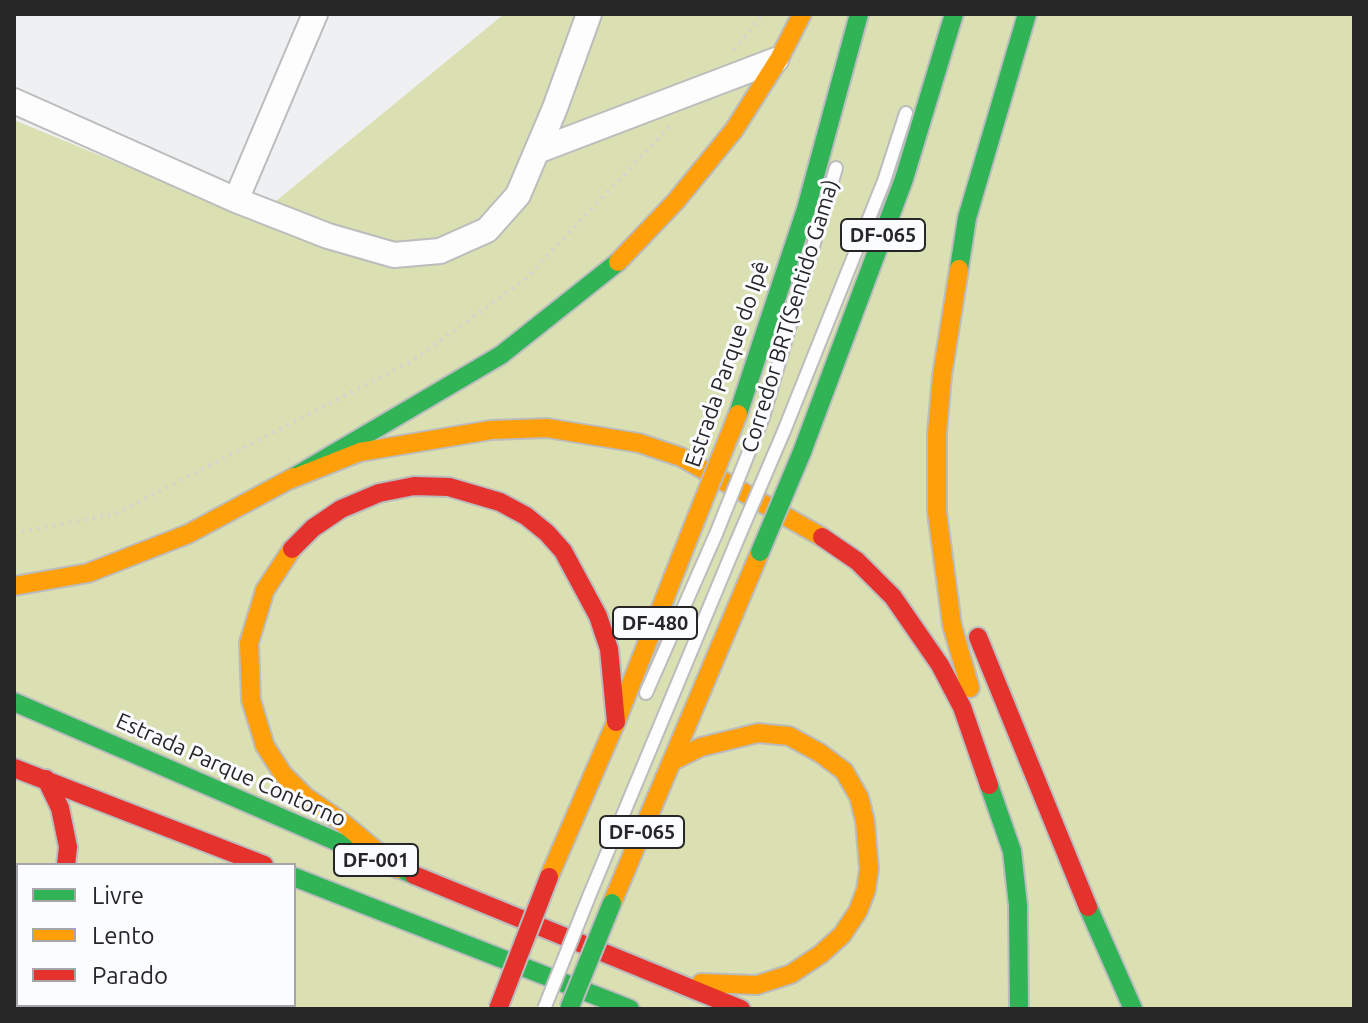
<!DOCTYPE html>
<html>
<head>
<meta charset="utf-8">
<style>
  body { margin:0 }
  #map { position:relative; width:1368px; height:1023px; overflow:hidden; background:#eff0f1; font-family:Ubuntu,sans-serif }
  canvas { display:block }
  .frame { position:absolute; inset:0; border:16px solid #262627; pointer-events:none }
  .legend { position:absolute; left:16px; top:863px; width:280px; height:144px; box-sizing:border-box; background:#fbfcff; border:2px solid #a6a6a9; margin:0; padding:10px 14px; list-style:none; font-size:24px; color:#262627 }
  .legend li { display:flex; align-items:center; gap:16px; height:40px }
  .legend b { width:40px; border:2px solid #a6a6a9 }
</style>
</head>
<body>
<div id="map">
<canvas width="1368" height="1023"></canvas>
<div class="frame"></div>
<ul class="legend">
<li><b style="height:10px;background:#30b455"></b>Livre</li>
<li><b style="height:10px;background:#ff9f0a"></b>Lento</li>
<li><b style="height:10px;background:#e5322d"></b>Parado</li>
</ul>
</div>
<script>
const g = document.querySelector('canvas').getContext('2d');
g.lineJoin = 'round';
function paint(path, color) {
  g.fillStyle = color;
  g.fill(path, 'evenodd');
}
function toPath(rows) {
  const path = new Path2D();
  for (const r of rows) {
    path.moveTo(r[0], r[1]);
    for (let i = 2; i < r.length; i += 2) path.lineTo(r[i], r[i + 1]);
  }
  return path;
}
function stroke(path, color, width, dash) {
  g.strokeStyle = color;
  g.lineWidth = width;
  g.lineCap = dash ? 'butt' : 'round';
  g.setLineDash(dash || []);
  g.stroke(path);
}
function write(font, color, halo, rows, align = 'center') {
  g.font = font + ' Ubuntu,sans-serif';
  g.lineWidth = 6;
  g.setLineDash([]);
  g.textBaseline = 'middle';
  g.strokeStyle = halo;
  g.fillStyle = color;
  for (const [text, x, y, turn = 0] of rows) {
    g.save();
    g.translate(x, y);
    g.rotate((+turn || 0) * Math.PI / 180);
    g.textAlign = isNaN(turn) ? turn : align;
    if (halo) g.strokeText(text, 0, 0);
    g.fillText(text, 0, 0);
    g.restore();
  }
}
paint(toPath([
  [504,14,1354,14,1354,1009,14,1009,14,120,254,219],
  [18,865,294,865,294,1005,18,1005]
]), '#dbe0b2');
const lane = toPath([
  [763,417,836,168],
  [784,431,884,181,906,113],
  [646,693,716,534],
  [590,894,736,543]
]);
const street = toPath([
  [14,101,236,200,328,236,394,255,440,251,487,230,518,195,555,108,589,14],
  [537,151,776,60],
  [236,200,315,14]
]);
const fast = toPath([
  [959,269,967,218,1027,14],
  [738,414,806,209,859,14],
  [802,452,904,179,954,14],
  [294,477,501,355,618,262],
  [14,702,414,875],
  [989,785,1012,851,1018,905,1019,1009],
  [294,877,630,1009],
  [1088,907,1133,1009],
  [26,1009,28,1005]
]);
const slow = toPath([
  [618,262,676,201,734,130,779,59,802,14],
  [959,269,942,376,937,433,937,512,952,625,970,688],
  [289,480,360,452,491,430,547,428,639,443,681,457,822,537],
  [292,549,265,590,249,643,251,700,265,746,283,774,306,797,342,822,398,869],
  [14,586,88,573,188,534,294,477],
  [673,761,701,747,758,733,789,736,820,753,844,771,859,797,865,821,869,869,866,890,858,911,842,935,821,954,791,974,757,985,701,983],
  [549,877,616,722,694,524],
  [612,903,760,552]
]);
const jam = toPath([
  [822,537,857,561,893,597,940,665,962,707,989,785],
  [292,549,313,528,341,509,379,493,414,486,449,487,500,502,526,516,547,533,563,551,598,616,609,649,616,722],
  [978,637,1088,907],
  [14,768,264,865],
  [46,779,60,808,68,847,66,865],
  [414,875,741,1009],
  [138,1009,139,1005]
]);
stroke(lane, '#bbbcbd', 16);
stroke(street, '#bbbcbd', 28);
stroke(fast, '#bbbcbd', 22);
stroke(slow, '#bbbcbd', 22);
stroke(jam, '#bbbcbd', 22);
stroke(toPath([
  [734,50,763,14],
  [14,533,115,514,412,361,524,280,669,127]
]), '#d3d3d4', 4, [2, 6]);
stroke(lane, '#fdfdfd', 12);
stroke(street, '#fdfdfd', 24);
stroke(fast, '#30b455', 18);
stroke(slow, '#ff9f0a', 18);
stroke(jam, '#e5322d', 18);
const laneBridge = toPath([
  [716,534,763,417],
  [736,543,784,431],
  [544,1009,590,894]
]);
const fastBridge = toPath([
  [760,552,802,452],
  [569,1009,612,903]
]);
const slowBridge = toPath([
  [694,524,738,414]
]);
const jamBridge = toPath([
  [498,1009,549,877]
]);
stroke(laneBridge, '#bbbcbd', 16, []);
stroke(fastBridge, '#bbbcbd', 22, []);
stroke(slowBridge, '#bbbcbd', 22, []);
stroke(jamBridge, '#bbbcbd', 22, []);
stroke(laneBridge, '#fdfdfd', 12);
stroke(fastBridge, '#30b455', 18);
stroke(slowBridge, '#ff9f0a', 18);
stroke(jamBridge, '#e5322d', 18);
for (const [x, y, w] of [
  [883,235,84],
  [655,623,84],
  [642,832,84],
  [376,860,84]
]) {
  const box = new Path2D();
  box.roundRect(x - w / 2, y - 16, w, 32, 6);
  g.fillStyle = '#fbfcff';
  g.fill(box);
  stroke(box, '#262627', 2);
}
write('bold 20px', '#262627', null, [
  ["DF-065",883,235],
  ["DF-480",655,623],
  ["DF-065",642,832],
  ["DF-001",376,860]
]);
write('22px', '#262627', '#fbfcff', [
  ["Corredor BRT(Sentido Gama)",790,316,-73],
  ["Estrada Parque do Ipê",727,364,-71],
  ["Estrada Parque Contorno",231,770,24]
]);
</script>
</body>
</html>
